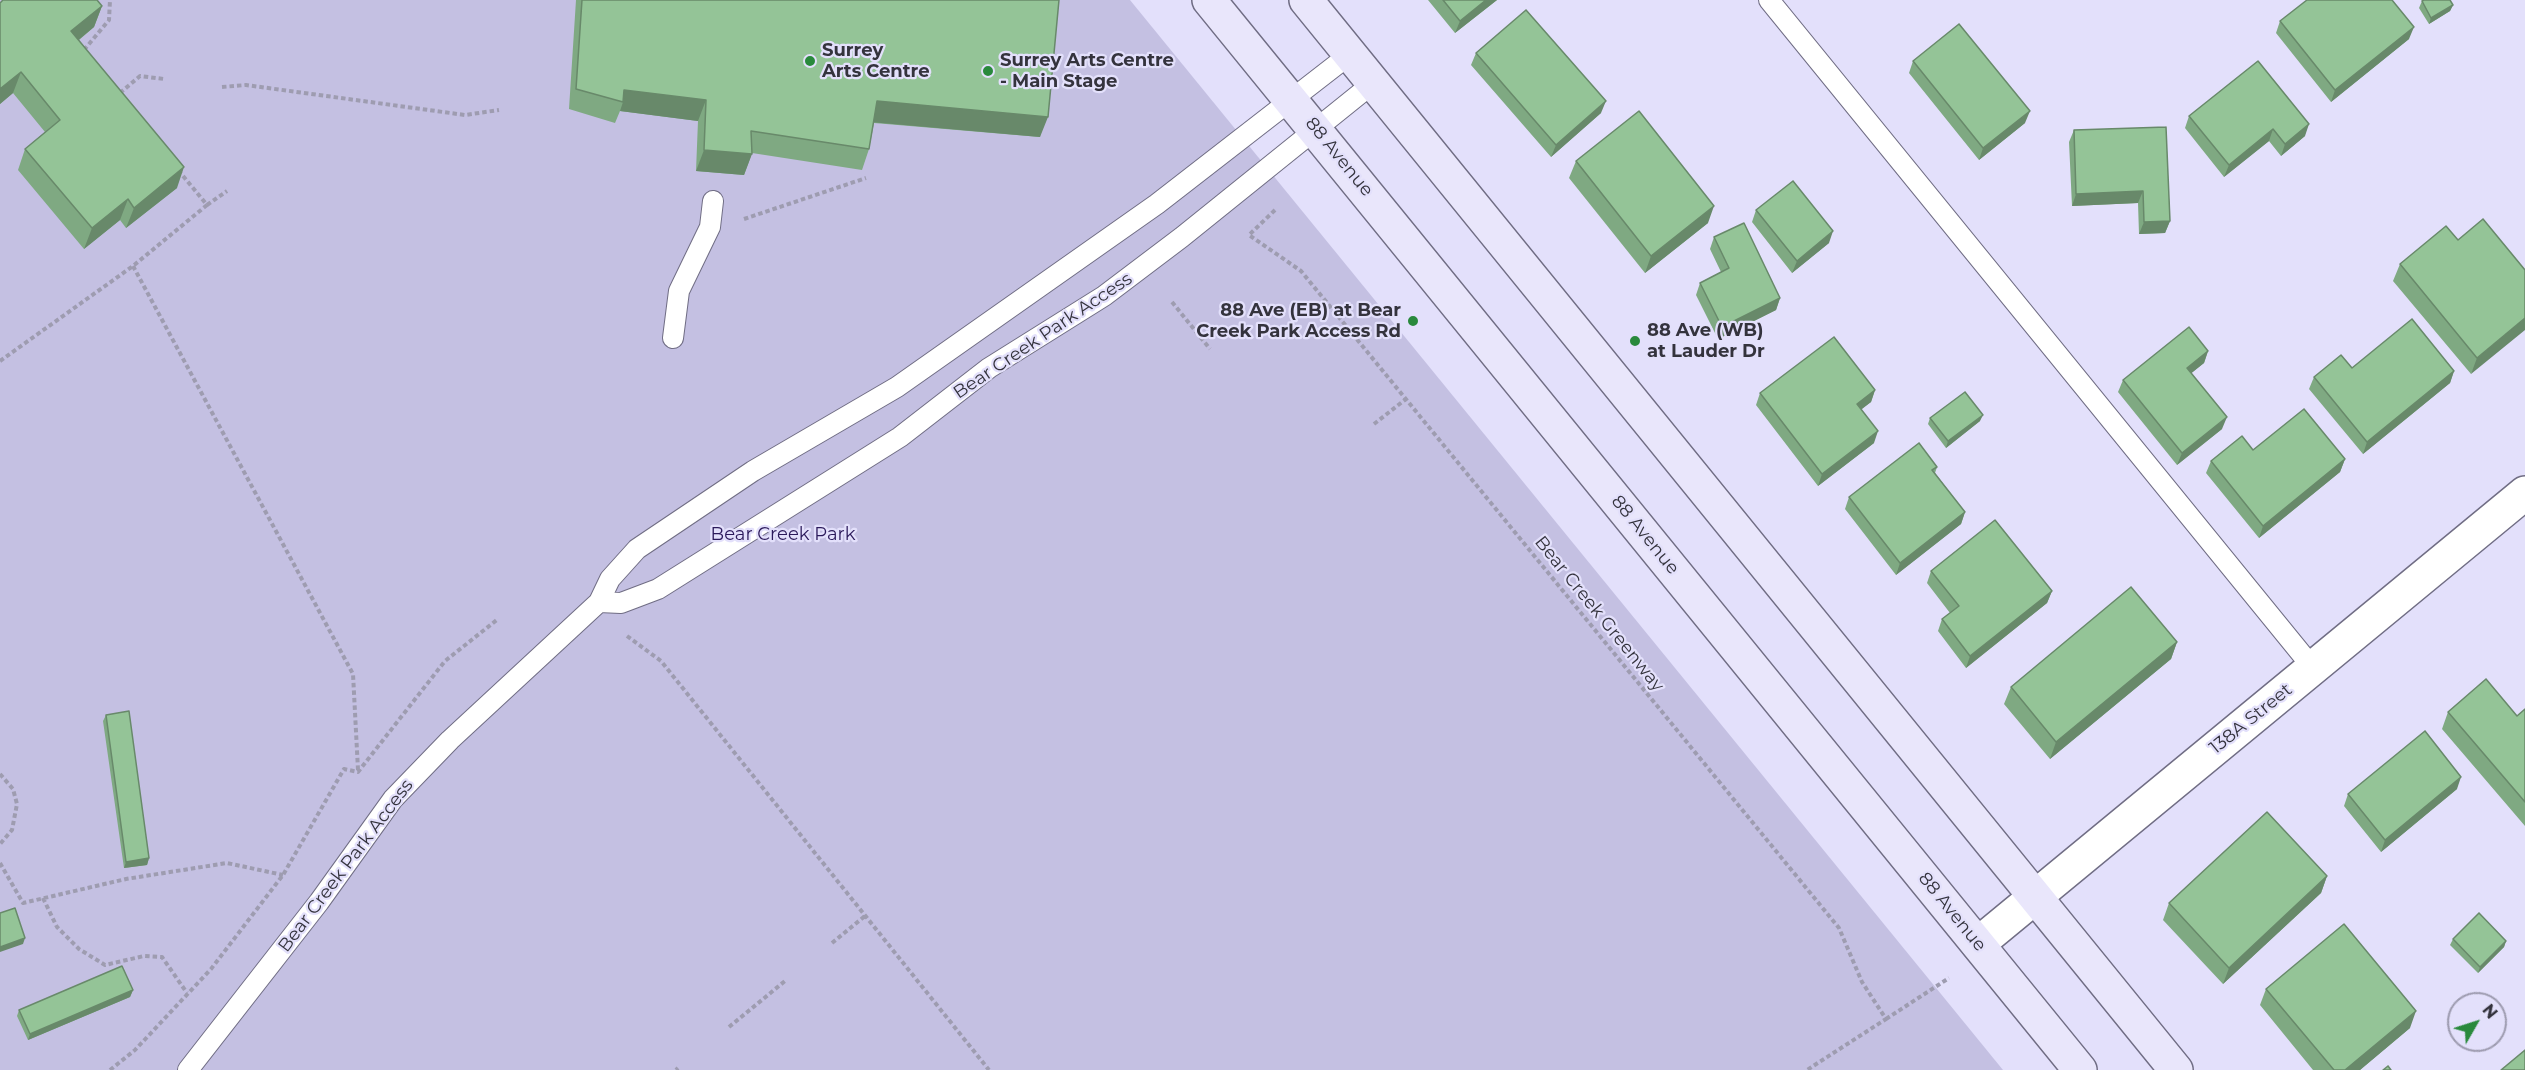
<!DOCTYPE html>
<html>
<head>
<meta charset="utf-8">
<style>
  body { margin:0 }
  #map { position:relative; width:2525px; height:1070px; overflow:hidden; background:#e3e0fb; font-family:Montserrat,sans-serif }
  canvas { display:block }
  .north { position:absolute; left:2447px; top:992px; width:60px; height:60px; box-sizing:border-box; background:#e3e0fb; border:2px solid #9d9baf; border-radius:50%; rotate:51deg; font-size:16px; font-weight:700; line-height:24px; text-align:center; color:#34333d }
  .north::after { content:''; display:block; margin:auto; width:21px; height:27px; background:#29893c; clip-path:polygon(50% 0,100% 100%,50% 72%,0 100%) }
</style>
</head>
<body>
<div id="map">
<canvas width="2525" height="1070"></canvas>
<div class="north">N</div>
</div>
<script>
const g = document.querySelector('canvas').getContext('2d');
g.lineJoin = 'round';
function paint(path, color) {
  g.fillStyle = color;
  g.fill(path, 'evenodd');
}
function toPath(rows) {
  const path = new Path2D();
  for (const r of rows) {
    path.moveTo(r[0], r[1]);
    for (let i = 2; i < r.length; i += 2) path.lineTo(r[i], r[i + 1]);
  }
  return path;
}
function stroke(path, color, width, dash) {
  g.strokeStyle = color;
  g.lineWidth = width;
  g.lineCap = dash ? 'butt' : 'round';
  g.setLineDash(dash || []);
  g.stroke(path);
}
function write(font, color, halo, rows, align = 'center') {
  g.font = font + ' Montserrat,sans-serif';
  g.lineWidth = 4.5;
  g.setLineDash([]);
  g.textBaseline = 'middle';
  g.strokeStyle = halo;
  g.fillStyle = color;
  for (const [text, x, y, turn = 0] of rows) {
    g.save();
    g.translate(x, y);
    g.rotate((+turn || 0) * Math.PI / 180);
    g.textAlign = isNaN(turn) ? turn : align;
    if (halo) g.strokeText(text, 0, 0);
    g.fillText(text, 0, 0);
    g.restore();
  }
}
paint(toPath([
  [0,0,1130,0,2003,1070,0,1070]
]), '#c4c0e2');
const service = toPath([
  [1769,0,2313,668],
  [673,338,679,291,710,227,713,201],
  [599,602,621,603,658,589,900,437,989,368,1104,296,1182,237,1372,84],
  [188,1070,319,902,393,799,450,740,599,602,610,579,637,549,753,471,897,387,1157,204,1349,55]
]);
const minor = toPath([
  [1978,944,2525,493]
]);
const secondary = toPath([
  [1209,0,2080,1070],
  [1306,0,2176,1070]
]);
stroke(service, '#706d84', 22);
stroke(minor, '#706d84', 36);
stroke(secondary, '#706d84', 36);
stroke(toPath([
  [84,50,109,20,110,0],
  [222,87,246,85,465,115,499,110],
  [120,93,140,76,164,79],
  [207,205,227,191],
  [1275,210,1249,235,1301,271,1839,928,1862,982,1886,1019,1807,1070],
  [744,219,866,178],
  [133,266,353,674,358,770],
  [1172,302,1210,349],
  [0,361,133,266,207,205,179,171],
  [1374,424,1406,399],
  [627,636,661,661,989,1070],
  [0,774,13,789,17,804,12,830,0,844],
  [0,863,23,903,126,879,227,863,283,875],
  [43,898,57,927,79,949,105,965,144,956,162,957,187,993],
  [832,943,865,916],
  [1886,1019,1949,978],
  [729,1027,785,981],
  [110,1070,135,1050,211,969,283,875,344,769,358,772,445,661,498,619],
  [676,1070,678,1068]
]), '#9e9cb0', 4, [4.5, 3]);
stroke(service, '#fff', 20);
stroke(minor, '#fff', 33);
stroke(secondary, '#e9e6fb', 33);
paint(toPath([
  [576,0,1059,0,1040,137,874,123,869,149,862,170,752,153,744,175,696,171,698,121,620,111,615,123,569,109],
  [1428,0,1497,0,1455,33],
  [2422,1,2453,5,2450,11,2429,24,2419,8],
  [0,3,102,6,94,27,79,40,177,188,126,228,120,220,84,249,18,170,25,149,45,132,13,93,0,104],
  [2280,21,2409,39,2331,102,2276,33],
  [1476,53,1601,113,1551,157,1471,65],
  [1913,61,2025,123,1979,160,1909,73],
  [2258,61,2305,136,2281,156,2269,141,2224,177,2185,128,2189,116],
  [2166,127,2170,221,2165,233,2139,234,2138,203,2072,206,2069,142,2074,130],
  [1576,161,1708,223,1645,273,1569,178],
  [1756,210,1829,243,1792,273,1752,222],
  [1714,237,1780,298,1776,310,1718,339,1696,295,1700,283,1721,272,1710,249],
  [2458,240,2525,270,2471,374,2393,281,2400,264],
  [2208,351,2204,363,2191,373,2222,429,2177,465,2118,392,2123,380],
  [2352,368,2454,371,2450,383,2363,454,2309,389,2314,377],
  [1875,390,1871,402,1861,409,1874,443,1818,486,1756,405,1760,393],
  [1930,418,1980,421,1946,448,1928,424],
  [2253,450,2345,459,2340,472,2259,538,2206,473,2211,461],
  [1937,467,1935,473,1965,512,1961,524,1896,575,1845,509,1849,497],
  [1931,571,2052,591,2047,603,1966,668,1938,631,1942,619,1950,613,1927,583],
  [2177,642,2171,659,2050,759,2004,704,2011,687],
  [2525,709,2525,826,2442,729,2448,712,2517,716],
  [106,715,149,858,147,865,124,868,103,721],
  [2457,789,2381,852,2344,806,2348,794],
  [2327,876,2321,893,2223,984,2163,920,2169,903],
  [2453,939,2506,941,2504,947,2478,973,2450,945],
  [2266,989,2410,1028,2360,1070,2313,1070,2260,1005],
  [133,990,130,997,28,1040,17,1016,19,1010]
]), '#7fa982');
paint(toPath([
  [1486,0,1497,0,1455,33,1460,21],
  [2453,5,2450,11,2429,24,2431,18],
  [102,6,94,27,64,52,71,31],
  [2414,27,2409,39,2331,102,2335,90],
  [21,72,13,93,0,104,0,89],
  [624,90,706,100,698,121,620,111,623,102],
  [877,101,1048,117,1040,137,870,122],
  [1606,101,1601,113,1551,157,1556,145],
  [2030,111,2025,123,1979,160,1983,148],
  [2309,124,2305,136,2281,156,2285,144],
  [2273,129,2269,141,2224,177,2229,165],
  [704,150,752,154,744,175,696,171],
  [184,167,177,188,126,228,134,208],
  [2143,191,2138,203,2072,206,2076,194],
  [128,199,120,220,84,249,92,228],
  [1714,206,1708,223,1645,273,1651,256],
  [2170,221,2165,233,2139,234,2144,222],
  [1833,231,1829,243,1792,273,1797,261],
  [1780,298,1776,310,1718,339,1722,327],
  [2525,318,2525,330,2471,374,2477,358],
  [2208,351,2204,363,2183,380,2187,368],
  [2454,371,2450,383,2363,454,2367,442],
  [1875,390,1871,402,1853,416,1857,404],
  [1983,415,1980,421,1946,448,1948,441],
  [2227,417,2222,429,2177,465,2182,453],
  [1878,431,1874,443,1818,486,1822,474],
  [2345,459,2340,472,2259,538,2263,526],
  [1965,512,1961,524,1896,575,1900,563],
  [2052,591,2047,603,1966,668,1970,656],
  [2177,642,2171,659,2050,759,2056,742],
  [2461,777,2457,789,2381,852,2385,840],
  [149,858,147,865,124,868,126,862],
  [2327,876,2321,893,2223,984,2229,968],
  [25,938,23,944,0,952,0,947],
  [2506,941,2504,947,2478,973,2480,967],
  [133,990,130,997,28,1040,30,1034],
  [2416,1011,2410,1028,2360,1070,2345,1070]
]), '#68896a');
const building = toPath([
  [3,0,97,0,102,6,71,31,184,167,134,208,128,199,92,228,25,149,60,120,21,72,0,89,0,3,3,0],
  [582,0,1059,0,1048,117,877,101,869,149,751,131,752,154,704,150,706,100,624,90,623,102,576,89,582,0],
  [1443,0,1486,0,1460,21,1443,0],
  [2307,0,2392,0,2414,27,2335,90,2280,21,2307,0],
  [2424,0,2450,0,2453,5,2431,18,2422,1,2424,0],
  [1526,10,1606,101,1556,145,1476,53,1526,10],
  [1959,24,2030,111,1983,148,1913,61,1959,24],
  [2258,61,2309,124,2285,144,2273,129,2229,165,2189,116,2258,61],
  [1639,111,1714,206,1651,256,1576,161,1639,111],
  [2166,127,2170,221,2144,222,2143,191,2076,194,2074,130,2166,127],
  [1793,181,1833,231,1797,261,1756,210,1793,181],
  [2483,219,2525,270,2525,318,2477,358,2400,264,2446,226,2458,240,2483,219],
  [1744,223,1780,298,1722,327,1700,283,1729,268,1714,237,1744,223],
  [2412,319,2454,371,2367,442,2314,377,2341,355,2352,368,2412,319],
  [2189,327,2208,351,2187,368,2227,417,2182,453,2123,380,2189,327],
  [1834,337,1875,390,1857,404,1878,431,1822,474,1760,393,1834,337],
  [1965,392,1983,415,1948,441,1930,418,1965,392],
  [2304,409,2345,459,2263,526,2211,461,2242,436,2253,450,2304,409],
  [1919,443,1937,467,1932,470,1965,512,1900,563,1849,497,1919,443],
  [1995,520,2052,591,1970,656,1942,619,1959,606,1931,571,1995,520],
  [2131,587,2177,642,2056,742,2011,687,2131,587],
  [2486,679,2517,716,2525,709,2525,802,2448,712,2486,679],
  [129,711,149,858,126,862,106,715,129,711],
  [2425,731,2461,777,2385,840,2348,794,2425,731],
  [2267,812,2327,876,2229,968,2169,903,2267,812],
  [15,908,25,938,0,947,0,913,15,908],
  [2479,913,2506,941,2480,967,2453,939,2479,913],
  [2344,924,2416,1011,2345,1070,2334,1070,2266,989,2344,924],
  [122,966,133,990,30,1034,19,1010,122,966],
  [2525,1050,2525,1070,2501,1070,2525,1050],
  [2388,1066,2391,1070,2383,1070,2388,1066]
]);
paint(building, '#94c497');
stroke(building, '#68896a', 1.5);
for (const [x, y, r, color] of [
  [810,61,6,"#29893c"],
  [988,71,6,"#29893c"],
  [1413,321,6,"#29893c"],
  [1635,341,6,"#29893c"]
]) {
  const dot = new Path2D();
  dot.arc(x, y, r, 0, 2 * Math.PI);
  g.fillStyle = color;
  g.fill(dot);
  stroke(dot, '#e3e0fb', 2);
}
write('bold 18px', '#34333d', '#e3e0fb', [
  ["Surrey",822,51],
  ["Arts Centre",822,72],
  ["Surrey Arts Centre",1000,61],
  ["- Main Stage",1000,82],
  ["88 Ave (EB) at Bear",1401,311,"right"],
  ["Creek Park Access Rd",1401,332,"right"],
  ["88 Ave (WB)",1647,331],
  ["at Lauder Dr",1647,352]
], 'left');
write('18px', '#34333d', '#e3e0fb', [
  ["88 Avenue",1339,157,51],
  ["Bear Creek Park Access",1043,336,-34],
  ["88 Avenue",1645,535,51],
  ["Bear Creek Greenway",1599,614,51],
  ["138A Street",2251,719,-39],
  ["Bear Creek Park Access",346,866,-53],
  ["88 Avenue",1952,912,51]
]);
write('18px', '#2b195a', '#e3e0fb', [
  ["Bear Creek Park",783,535]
]);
</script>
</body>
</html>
